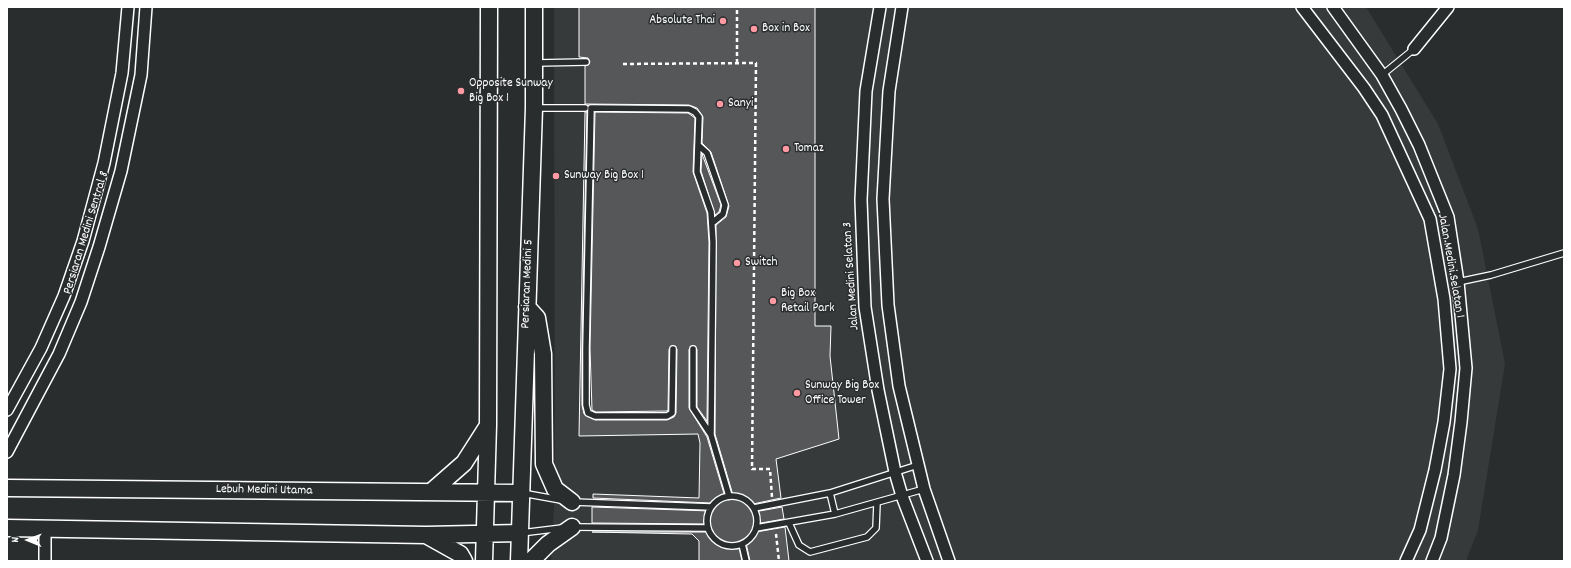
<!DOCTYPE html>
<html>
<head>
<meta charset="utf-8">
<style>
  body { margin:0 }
  #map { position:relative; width:1571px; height:568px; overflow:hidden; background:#2a2d2e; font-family:Dekko,sans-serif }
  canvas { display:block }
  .frame { position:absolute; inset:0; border:8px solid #fff; pointer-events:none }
  .north { position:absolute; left:8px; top:520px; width:40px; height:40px; -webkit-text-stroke:3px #2a2d2e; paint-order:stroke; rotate:271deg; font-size:11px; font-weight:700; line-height:16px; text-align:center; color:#fff }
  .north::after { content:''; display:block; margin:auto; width:14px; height:18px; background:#fff; clip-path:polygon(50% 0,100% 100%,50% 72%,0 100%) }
</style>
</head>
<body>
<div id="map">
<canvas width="1571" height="568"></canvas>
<div class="frame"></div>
<div class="north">N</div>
</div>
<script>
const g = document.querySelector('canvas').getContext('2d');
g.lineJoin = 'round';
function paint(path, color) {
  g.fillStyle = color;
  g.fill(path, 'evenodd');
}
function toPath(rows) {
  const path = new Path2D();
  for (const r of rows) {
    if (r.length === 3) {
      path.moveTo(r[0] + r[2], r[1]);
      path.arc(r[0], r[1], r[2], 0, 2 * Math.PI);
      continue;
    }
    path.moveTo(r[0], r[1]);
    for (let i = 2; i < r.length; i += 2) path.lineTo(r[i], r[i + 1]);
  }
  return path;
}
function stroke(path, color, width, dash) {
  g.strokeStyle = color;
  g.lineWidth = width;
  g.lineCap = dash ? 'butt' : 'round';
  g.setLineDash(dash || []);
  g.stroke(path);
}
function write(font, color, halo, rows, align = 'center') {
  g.font = font + ' Dekko,sans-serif';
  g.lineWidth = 3;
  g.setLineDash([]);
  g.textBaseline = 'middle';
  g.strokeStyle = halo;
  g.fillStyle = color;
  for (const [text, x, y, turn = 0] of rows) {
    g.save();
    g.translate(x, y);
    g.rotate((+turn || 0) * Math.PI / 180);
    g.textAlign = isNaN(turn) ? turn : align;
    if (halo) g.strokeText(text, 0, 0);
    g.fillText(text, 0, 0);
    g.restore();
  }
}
paint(toPath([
  [554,7,1366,7,1438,124,1478,229,1505,364,1478,530,1466,561,551,561,555,489]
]), '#373a3b');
const building = toPath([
  [579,7,815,7,815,326,831,326,830,356,839,439,776,459,781,498,753,504,750,506,751,510,754,512,782,507,784,519,755,524,752,528,756,532,785,527,789,561,750,561,746,543,743,540,738,543,742,561,699,561,699,541,692,534,592,532,708,532,712,528,708,524,592,523,592,507,711,511,715,507,711,503,593,498,593,494,699,498,700,443,698,434,579,436,585,112,587,112,582,348,582,405,584,414,595,420,667,420,674,417,676,413,677,349,673,345,669,349,668,411,596,412,592,410,590,348,595,112,688,113,695,118,693,172,707,213,709,242,707,421,697,407,697,349,693,345,689,349,689,408,707,437,725,497,728,500,732,499,733,495,715,434,716,225,726,217,729,206,711,152,702,143,703,117,697,108,689,105,585,104,585,66,588,65,590,62,588,58,579,57,579,7],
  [702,154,721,205,719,212,715,215,701,171,702,154]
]);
paint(building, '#555758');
stroke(building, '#fff', 1);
const lane = toPath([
  [536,63,586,62],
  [1382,75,1414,49],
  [535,108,585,108],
  [698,145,707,153,725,205,723,214,712,223],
  [1458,282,1491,275,1564,253],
  [673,349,672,413,667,416,595,416,588,413,586,405,586,348,591,108,689,109,695,112,699,117,697,172,711,212,713,242,711,435,729,496],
  [693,349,693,408,711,435],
  [522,493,561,500],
  [830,493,835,514],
  [732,521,25],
  [573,502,711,507],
  [754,508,830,493,918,465],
  [789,523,799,545,810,552,867,537,876,528,877,503],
  [573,527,708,528],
  [756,528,835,514,924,489],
  [521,533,562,528],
  [742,544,746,561]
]);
const street = toPath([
  [880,7,866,91,861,200,865,307,878,390,895,472,902,496,927,561],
  [902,7,889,91,883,199,888,305,899,386,924,489,949,561],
  [1302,7,1364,88,1382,115,1430,219,1444,299,1450,369,1444,422,1435,470,1420,530,1406,561],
  [1333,7,1382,75,1401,109,1419,145,1448,217,1458,282,1466,368,1461,422,1454,475,1441,538,1432,561],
  [1414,49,1448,7],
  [7,410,41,348,64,296,83,241,104,163,122,73,128,7],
  [7,452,59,354,81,302,99,247,121,171,141,75,146,7],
  [45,527,45,561]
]);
const secondary = toPath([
  [527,307,537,318,543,354,544,464,555,489,572,502],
  [7,488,521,493],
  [431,492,464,463,487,427],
  [7,528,426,535,520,533],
  [426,535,460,554,464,561],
  [484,561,488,425,489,7],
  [519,561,534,108,534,7],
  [531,561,548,544,572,527]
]);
stroke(lane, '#fff', 8);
stroke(street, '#fff', 14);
stroke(secondary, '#fff', 19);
stroke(toPath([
  [737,63,737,7],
  [623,64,756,63,752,469,770,469,772,497],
  [776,534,779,561]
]), '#fff', 2.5, [4, 3]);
stroke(lane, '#2a2d2e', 5.5);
stroke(street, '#2a2d2e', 11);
stroke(secondary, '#2a2d2e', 16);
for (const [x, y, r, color] of [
  [723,21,4,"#ff9aa2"],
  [754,29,4,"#ff9aa2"],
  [461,91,4,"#ff9aa2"],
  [720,104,4,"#ff9aa2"],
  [786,149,4,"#ff9aa2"],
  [556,176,4,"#ff9aa2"],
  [737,263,4,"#ff9aa2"],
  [773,301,4,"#ff9aa2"],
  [797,393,4,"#ff9aa2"]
]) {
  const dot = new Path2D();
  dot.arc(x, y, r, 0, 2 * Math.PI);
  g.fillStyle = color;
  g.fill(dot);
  stroke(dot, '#2a2d2e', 1.5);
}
write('13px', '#fff', '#2a2d2e', [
  ["Absolute Thai",715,21,"right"],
  ["Box in Box",762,29],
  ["Opposite Sunway",469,84],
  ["Big Box 1",469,99],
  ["Sanyi",728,104],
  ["Tomaz",794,149],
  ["Sunway Big Box 1",564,176],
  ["Switch",745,263],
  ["Big Box",781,294],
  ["Retail Park",781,309],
  ["Sunway Big Box",805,386],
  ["Office Tower",805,401]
], 'left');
write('13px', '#fff', '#2a2d2e', [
  ["Persiaran Medini Sentral 8",87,233,-73],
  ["Jalan Medini Selatan 1",1450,266,80],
  ["Jalan Medini Selatan 3",852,276,-94],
  ["Persiaran Medini 5",528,284,-88],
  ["Lebuh Medini Utama",264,491,1]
]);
</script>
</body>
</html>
